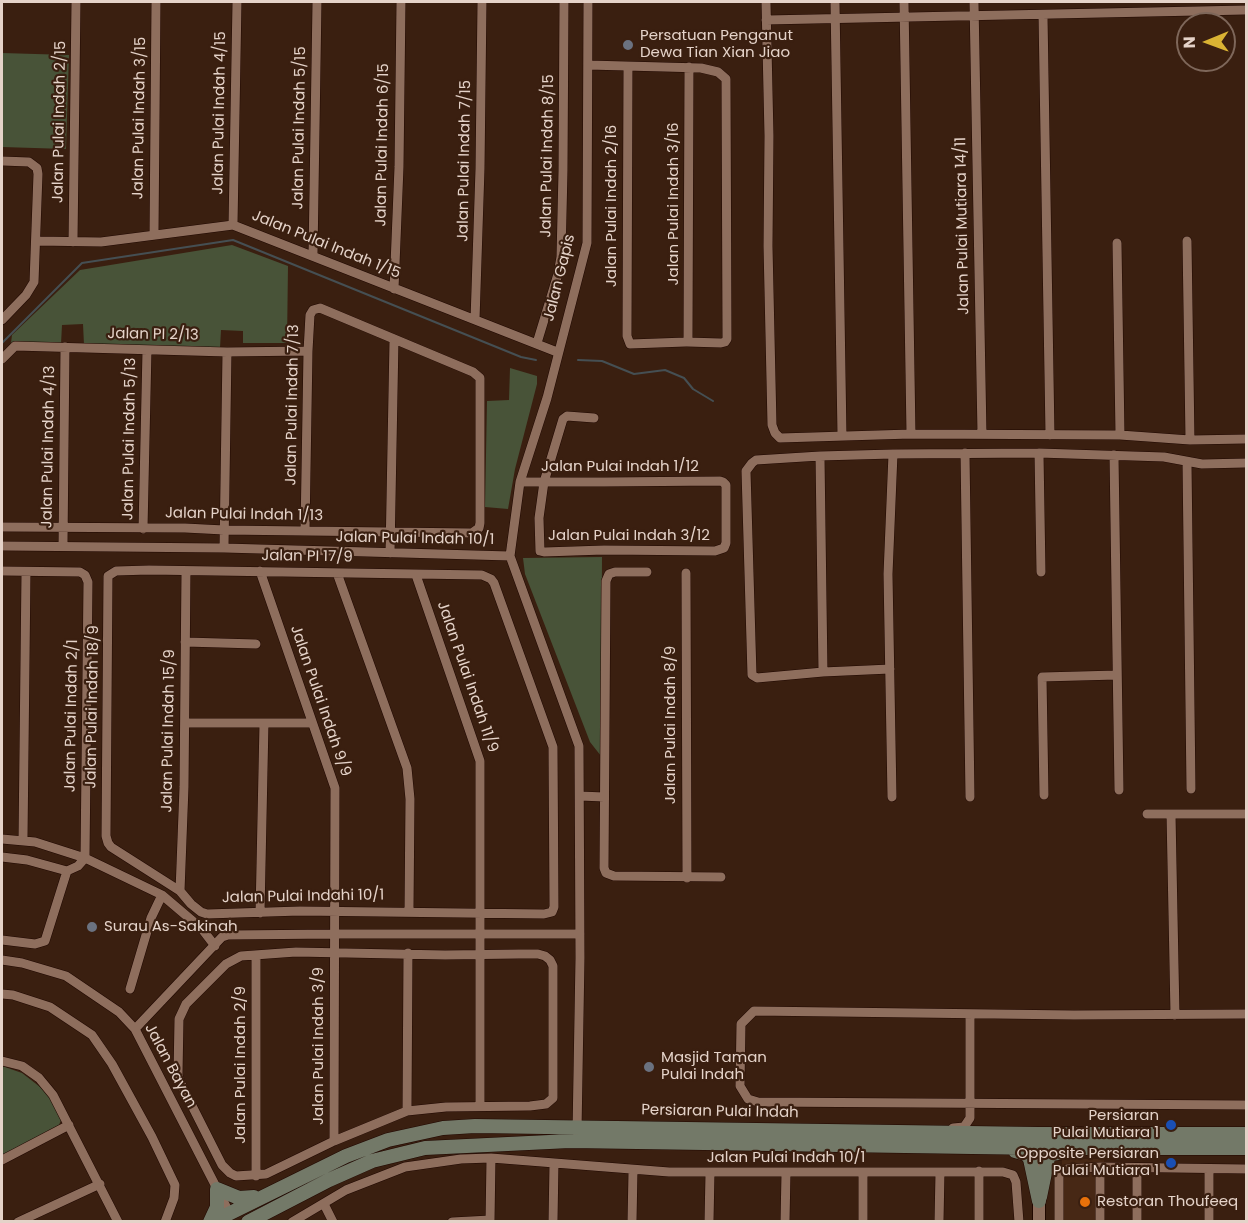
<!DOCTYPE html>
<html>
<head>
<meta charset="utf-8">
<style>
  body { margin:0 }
  #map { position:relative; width:1248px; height:1223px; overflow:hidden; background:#3a1f10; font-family:Poppins,sans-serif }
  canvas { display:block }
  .frame { position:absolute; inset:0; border:3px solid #e5d3c9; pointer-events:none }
  .north { position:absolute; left:1176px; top:12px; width:60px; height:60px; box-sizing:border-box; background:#3a1f10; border:2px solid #7e675a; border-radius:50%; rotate:269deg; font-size:16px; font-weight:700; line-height:24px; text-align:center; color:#e5d3c9 }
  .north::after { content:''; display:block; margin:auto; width:21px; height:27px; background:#dab333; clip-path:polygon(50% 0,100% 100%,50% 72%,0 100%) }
</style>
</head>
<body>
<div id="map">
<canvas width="1248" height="1223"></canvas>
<div class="frame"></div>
<div class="north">N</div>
</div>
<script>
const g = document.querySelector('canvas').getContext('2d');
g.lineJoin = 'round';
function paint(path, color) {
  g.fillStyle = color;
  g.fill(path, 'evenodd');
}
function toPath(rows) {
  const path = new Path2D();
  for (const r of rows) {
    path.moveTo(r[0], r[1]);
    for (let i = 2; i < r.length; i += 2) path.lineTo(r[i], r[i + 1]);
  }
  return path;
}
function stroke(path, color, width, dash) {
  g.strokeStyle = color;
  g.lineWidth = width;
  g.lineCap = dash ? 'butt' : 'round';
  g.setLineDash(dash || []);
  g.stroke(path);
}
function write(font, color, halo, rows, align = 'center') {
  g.font = font + ' Poppins,sans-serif';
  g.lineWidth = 4.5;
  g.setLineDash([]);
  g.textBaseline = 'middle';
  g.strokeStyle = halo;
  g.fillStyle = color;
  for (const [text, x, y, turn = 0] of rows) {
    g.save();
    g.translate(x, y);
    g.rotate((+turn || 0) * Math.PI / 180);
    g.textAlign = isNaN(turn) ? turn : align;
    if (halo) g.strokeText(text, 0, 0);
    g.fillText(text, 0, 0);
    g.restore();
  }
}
paint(toPath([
  [1062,1159,1104,1159,1104,1221,1061,1222]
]), '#472815');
paint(toPath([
  [2,53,69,55,66,149,2,147],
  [232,245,288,266,287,343,243,343,243,331,221,330,220,348,84,345,83,324,62,325,61,344,11,343,12,335,80,270],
  [510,368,537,376,537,384,515,469,508,509,485,507,487,401,509,400],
  [602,557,601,756,590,742,525,574,523,558],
  [2,1066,22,1073,44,1090,59,1112,61,1120,59,1125,2,1156]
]), '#485338');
stroke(toPath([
  [2,343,82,263,233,240,521,357,536,360],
  [578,360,602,361,634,374,665,370,684,378,693,389,713,401]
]), '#454f53', 2);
const minor = toPath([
  [766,2,769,136,768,246,772,425,775,433,780,438,911,434,1120,435,1190,440,1246,439],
  [835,2,842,436],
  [904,2,911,434],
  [974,2,982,434],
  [1043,15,1050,435],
  [766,20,1246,10],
  [588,65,701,68,718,72,726,79,727,339,725,342,721,343,687,342],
  [628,67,627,336,630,344,686,342,688,341,689,67],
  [2,161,29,162,37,168,38,174,34,282,26,295,2,320],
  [233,225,237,2],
  [154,235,156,2],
  [37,241,101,242,233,225,557,352],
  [1187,241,1190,440],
  [73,242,76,2],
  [1117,243,1120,435],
  [313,255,317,2],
  [394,289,399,167,401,2],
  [475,320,480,169,482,2],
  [537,343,558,274,561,257,563,171,564,2],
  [2,359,15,346,227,352,308,351],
  [965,453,970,797],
  [1039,453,1041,572],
  [1114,455,1119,790],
  [820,456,823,672],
  [1187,462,1191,789],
  [520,482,604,482,720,481,723,482,726,485,726,543,724,548,715,551,604,550,544,552,540,551,539,518,544,482,563,419,567,416,594,418],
  [2,527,185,528,224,530,305,531,390,532,472,533,479,528,480,523,480,378,473,372,320,308,313,310,310,315,308,351,305,531],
  [143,529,147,350],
  [2,546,224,548,510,556],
  [63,546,65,347],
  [224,548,227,352],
  [390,553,394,340],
  [149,570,482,575,491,579,494,583,553,747,554,907,552,912,544,914,300,911,207,914,201,912,191,904,180,891,111,847,108,843,106,836,108,576,116,571,149,570],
  [2,571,80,572,85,575,88,582,85,858],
  [260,571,335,788,334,1141],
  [647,572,615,572,609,574,606,581,604,868,606,873,614,876,721,877],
  [337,573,407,768,410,799,409,911],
  [686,573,687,878],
  [416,575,480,761,480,1106],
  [185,642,256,644],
  [890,669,823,672,757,678,752,675,746,471,752,463,756,460,820,456,893,454,1039,453,1164,457,1202,464,1246,463],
  [185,723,312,723],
  [1044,795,1042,677,1117,675],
  [580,796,604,797],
  [892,797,888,574,893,454],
  [1147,814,1246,814],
  [1171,814,1175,1015],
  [2,839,35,842,85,858,162,895,202,929,215,946],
  [23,840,26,572],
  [2,857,27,860,67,871,78,866,85,858],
  [180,891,184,787,186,571],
  [260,913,264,723],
  [2,940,35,944,45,941,67,871],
  [296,952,445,955,519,954,538,954,545,956,550,960,553,966,553,1098,546,1104,530,1106,446,1107,407,1111,334,1141,266,1174,236,1176,230,1173,222,1165,180,1082,178,1075,179,1019,186,1004,226,964,241,956,296,952],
  [256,955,256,1176],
  [2,960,22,963,66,976,119,1012,135,1029,229,1212],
  [130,989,151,918,162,895],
  [2,994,13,995,50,1007,92,1035,112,1064,152,1137,175,1185,174,1198,165,1222],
  [1246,1014,1074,1015,754,1011,741,1024,740,1086,748,1099,758,1102,1246,1105],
  [135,1029,222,937,228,935,335,934,580,934],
  [2,1061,22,1066,39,1078,53,1095,118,1222],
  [407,1111,408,953],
  [953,1128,964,1127,970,1118,970,1014],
  [577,1132,580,958,579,746,510,556,520,482,547,398,587,243,588,2],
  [2,1160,69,1125],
  [979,1171,979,1222],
  [324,1204,333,1222],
  [18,1222,100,1184],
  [292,1222,346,1190,405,1167,461,1159,491,1158,669,1172,1003,1172,1013,1175,1016,1182,1019,1222],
  [452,1222,490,1220],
  [490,1222,491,1158],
  [553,1222,554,1163],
  [632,1222,633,1171],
  [709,1222,710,1173],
  [785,1222,786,1173],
  [863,1222,863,1173],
  [939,1222,940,1172],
  [1059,1222,1059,1175,1067,1169,1100,1167,1246,1169],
  [1100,1222,1100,1167],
  [1137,1222,1137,1168],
  [1209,1222,1209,1169]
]);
const tertiary = toPath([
  [1039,1222,1039,1139]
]);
const secondary = toPath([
  [1015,1151,1026,1154,1030,1159,1039,1201],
  [1040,1197,1048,1158,1051,1154,1065,1152],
  [210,1222,217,1207,217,1189,239,1198,254,1197],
  [212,1222,346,1156,388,1140,443,1128,475,1126,1039,1134,1246,1134],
  [248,1222,329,1180,372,1161,425,1148,570,1141,1039,1148,1246,1148]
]);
stroke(minor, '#200800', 10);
stroke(tertiary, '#200800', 14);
stroke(secondary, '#200800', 15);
stroke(minor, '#8e6e5d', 9);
stroke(tertiary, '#8e6e5d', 12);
stroke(secondary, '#737968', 14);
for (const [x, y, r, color] of [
  [628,45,6,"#6b7280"],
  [92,927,6,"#6b7280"],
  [649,1067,6,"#6b7280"],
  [1171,1125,6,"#1a4fb4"],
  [1171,1163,6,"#1a4fb4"],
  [1085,1202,6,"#e8710a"]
]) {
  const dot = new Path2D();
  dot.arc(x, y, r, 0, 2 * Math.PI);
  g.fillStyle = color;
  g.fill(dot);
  stroke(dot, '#3a1f10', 2);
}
write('15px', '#e5d3c9', '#3a1f10', [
  ["Persatuan Penganut",640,36],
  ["Dewa Tian Xian Jiao",640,53],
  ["Surau As-Sakinah",104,927],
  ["Masjid Taman",661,1058],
  ["Pulai Indah",661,1075],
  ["Persiaran",1159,1116,"right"],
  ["Pulai Mutiara 1",1159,1133,"right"],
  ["Opposite Persiaran",1159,1154,"right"],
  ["Pulai Mutiara 1",1159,1171,"right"],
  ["Restoran Thoufeeq",1097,1202]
], 'left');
write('15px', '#e5d3c9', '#3a1f10', [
  ["Jalan Pulai Indah 4/15",220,113,-89],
  ["Jalan Pulai Indah 3/15",140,118,-89],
  ["Jalan Pulai Indah 2/15",60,122,-89],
  ["Jalan Pulai Indah 5/15",300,128,-89],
  ["Jalan Pulai Indah 6/15",383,145,-89],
  ["Jalan Pulai Indah 8/15",548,156,-89],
  ["Jalan Pulai Indah 7/15",465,161,-89],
  ["Jalan Pulai Indah 3/16",674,204,-90],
  ["Jalan Pulai Indah 2/16",612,206,-90],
  ["Jalan Pulai Mutiara 14/11",963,226,-91],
  ["Jalan Pulai Indah 1/15",326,245,22],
  ["Jalan Gapis",560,278,-76],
  ["Jalan PI 2/13",153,335,1],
  ["Jalan Pulai Indah 7/13",293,405,-89],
  ["Jalan Pulai Indah 5/13",130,439,-89],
  ["Jalan Pulai Indah 4/13",49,447,-89],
  ["Jalan Pulai Indah 1/12",620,467],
  ["Jalan Pulai Indah 1/13",244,515,1],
  ["Jalan Pulai Indah 3/12",629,536],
  ["Jalan Pulai Indah 10/1",415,539,1],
  ["Jalan PI 17/9",307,557,1],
  ["Jalan Pulai Indah 11/9",467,677,71],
  ["Jalan Pulai Indah 9/9",320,701,71],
  ["Jalan Pulai Indah 18/9",93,707,-89],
  ["Jalan Pulai Indah 2/1",72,716,-89],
  ["Jalan Pulai Indah 8/9",671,725,-90],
  ["Jalan Pulai Indah 15/9",169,731,-89],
  ["Jalan Pulai Indahi 10/1",303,897,-1],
  ["Jalan Pulai Indah 3/9",319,1046,-90],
  ["Jalan Pulai Indah 2/9",241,1065,-90],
  ["Jalan Bayan",170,1066,62],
  ["Persiaran Pulai Indah",720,1112,1],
  ["Jalan Pulai Indah 10/1",786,1158]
]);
</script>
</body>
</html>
